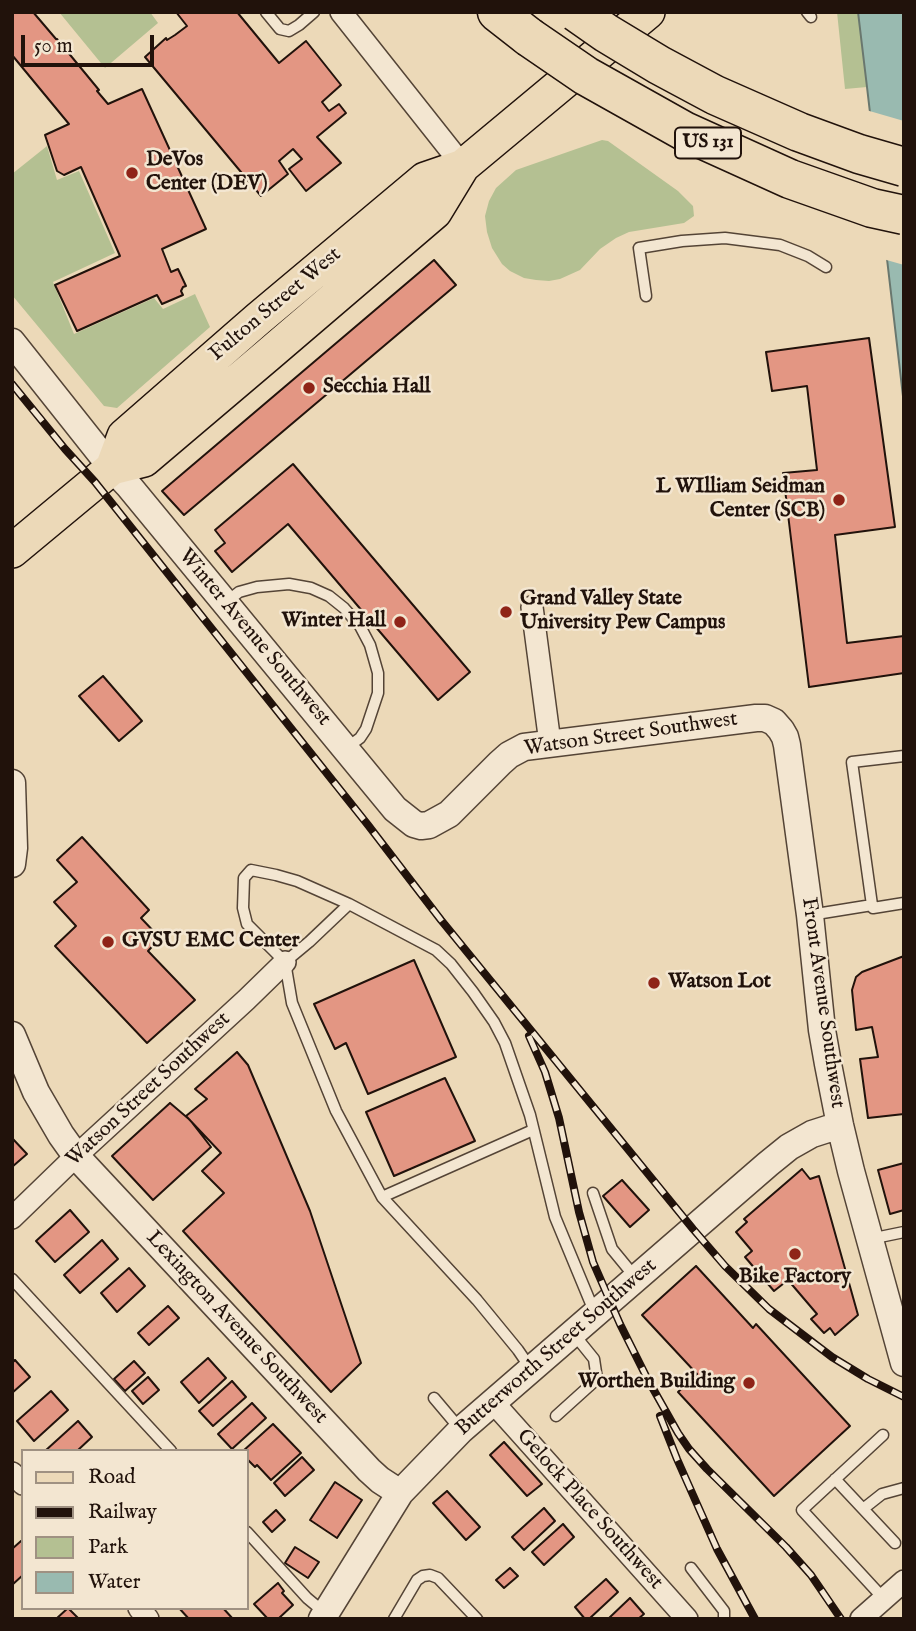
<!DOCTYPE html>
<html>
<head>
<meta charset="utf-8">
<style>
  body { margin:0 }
  #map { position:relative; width:916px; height:1631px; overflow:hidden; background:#ecd9b8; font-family:"IM FELL English",serif }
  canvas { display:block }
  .frame { position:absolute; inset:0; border:14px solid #21120b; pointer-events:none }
  .legend { position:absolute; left:21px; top:1449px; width:228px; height:161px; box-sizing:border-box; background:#f3e6d1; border:2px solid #9f9182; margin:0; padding:9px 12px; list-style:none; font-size:21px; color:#21120b }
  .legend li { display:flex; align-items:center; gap:14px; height:35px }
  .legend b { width:35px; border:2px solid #9f9182 }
  .scale { position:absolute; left:21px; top:35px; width:133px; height:32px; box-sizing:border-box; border:4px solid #21120b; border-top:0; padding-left:9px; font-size:21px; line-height:24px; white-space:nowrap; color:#21120b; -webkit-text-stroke:5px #f3e6d1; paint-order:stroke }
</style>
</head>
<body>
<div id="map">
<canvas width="916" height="1631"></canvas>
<div class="frame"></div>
<ul class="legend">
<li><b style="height:9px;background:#ecd9b8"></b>Road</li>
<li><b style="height:9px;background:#21120b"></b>Railway</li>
<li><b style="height:19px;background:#b4c092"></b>Park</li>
<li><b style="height:19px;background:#99bab0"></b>Water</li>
</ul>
<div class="scale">50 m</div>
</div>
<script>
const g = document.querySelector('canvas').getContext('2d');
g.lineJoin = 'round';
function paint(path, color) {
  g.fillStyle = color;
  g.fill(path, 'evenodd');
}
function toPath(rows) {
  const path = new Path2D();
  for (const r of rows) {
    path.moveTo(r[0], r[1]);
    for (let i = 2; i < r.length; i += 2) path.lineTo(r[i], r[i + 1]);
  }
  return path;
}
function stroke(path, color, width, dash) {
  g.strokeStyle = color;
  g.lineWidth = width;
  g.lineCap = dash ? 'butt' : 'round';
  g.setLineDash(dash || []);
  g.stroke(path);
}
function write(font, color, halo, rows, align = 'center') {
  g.font = font + ' "IM FELL English",serif';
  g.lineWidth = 5;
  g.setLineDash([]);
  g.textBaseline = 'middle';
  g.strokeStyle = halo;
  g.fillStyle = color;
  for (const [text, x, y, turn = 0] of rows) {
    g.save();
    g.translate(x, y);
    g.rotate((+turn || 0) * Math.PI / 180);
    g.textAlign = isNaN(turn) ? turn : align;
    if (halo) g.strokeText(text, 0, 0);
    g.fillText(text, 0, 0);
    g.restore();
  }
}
paint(toPath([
  [59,12,150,12,158,23,105,68],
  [837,12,858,12,867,87,845,89],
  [602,140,608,141,678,191,693,206,694,216,684,223,629,232,616,238,600,249,580,270,560,279,549,281,536,280,524,278,510,271,502,264,492,248,487,232,485,216,489,201,496,188,516,170],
  [47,146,57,180,79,171,115,253,53,282,74,334,154,298,163,309,195,294,210,327,117,408,104,406,12,295,12,174]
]), '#b4c092');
const water = toPath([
  [858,12,904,12,904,405,867,87,858,12]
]);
paint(water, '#99bab0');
stroke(water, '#69776e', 2);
paint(toPath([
  [866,110,904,121,904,265,883,259]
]), '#ecd9b8');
const building = toPath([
  [12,12,33,12,56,39,57,39,99,90,97,91,108,104,142,89,206,229,162,249,171,272,178,269,186,286,183,287,181,291,183,295,162,304,157,295,77,331,55,285,120,256,81,167,64,175,57,171,45,135,69,124,12,55,12,12],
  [176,12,237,12,279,63,306,41,341,85,322,102,329,111,339,104,346,113,317,137,341,163,306,191,289,169,302,159,293,149,279,161,288,174,261,196,145,57,166,38,167,40,175,35,187,26,176,12],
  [434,260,456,285,184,515,162,491,434,260],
  [869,338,895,527,835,535,847,643,904,636,904,673,809,687,783,473,817,470,807,386,772,391,766,352,869,338],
  [293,464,470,672,438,700,288,524,232,572,215,551,225,543,215,530,293,464],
  [103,676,142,721,119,741,79,696,103,676],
  [82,837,149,910,141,918,160,938,148,951,195,1000,147,1043,55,946,76,926,54,902,77,882,57,860,82,837],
  [904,956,904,1114,868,1118,860,1059,878,1057,872,1027,856,1030,852,990,856,977,862,972,904,956],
  [414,960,456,1057,368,1094,346,1043,335,1049,314,1004,414,960],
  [237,1052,248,1065,310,1211,361,1363,331,1392,183,1231,224,1193,202,1171,221,1153,186,1116,207,1099,195,1089,237,1052],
  [445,1078,475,1141,394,1176,366,1112,445,1078],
  [170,1103,190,1120,211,1147,153,1200,112,1156,170,1103],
  [12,1138,27,1154,12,1167,12,1138],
  [904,1163,904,1210,890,1214,878,1170,904,1163],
  [802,1169,810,1179,819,1176,858,1315,835,1335,830,1328,824,1333,811,1319,817,1314,788,1280,774,1291,745,1257,752,1251,736,1232,747,1222,744,1219,802,1169],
  [622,1180,649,1210,630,1227,603,1196,622,1180],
  [70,1210,89,1232,55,1262,36,1241,70,1210],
  [102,1240,118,1259,80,1293,64,1275,102,1240],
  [696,1266,753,1328,756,1324,850,1426,774,1496,678,1392,697,1374,642,1315,696,1266],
  [129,1268,145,1286,117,1312,101,1293,129,1268],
  [168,1306,179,1318,149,1345,138,1333,168,1306],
  [208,1358,226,1378,199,1403,181,1382,208,1358],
  [15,1360,30,1377,12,1393,12,1363,15,1360],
  [134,1361,145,1373,125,1391,114,1379,134,1361],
  [148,1377,159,1390,143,1404,132,1391,148,1377],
  [232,1381,246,1397,213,1426,199,1411,232,1381],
  [51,1391,68,1410,34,1441,17,1421,51,1391],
  [252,1403,266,1418,232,1449,218,1434,252,1403],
  [78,1421,92,1437,77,1451,45,1451,78,1421],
  [273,1424,301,1453,271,1480,257,1465,255,1467,247,1459,247,1451,243,1451,273,1424],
  [504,1442,542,1484,527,1496,490,1455,504,1442],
  [302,1457,314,1470,285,1496,274,1483,302,1457],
  [335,1482,362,1500,337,1538,310,1520,335,1482],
  [447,1491,480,1527,466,1540,433,1503,447,1491],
  [544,1508,555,1521,524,1550,512,1537,544,1508],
  [276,1510,285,1520,272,1532,263,1522,276,1510],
  [563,1524,574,1537,544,1565,532,1552,563,1524],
  [21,1541,23,1544,23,1575,12,1585,12,1549,21,1541],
  [295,1547,319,1562,308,1578,285,1563,295,1547],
  [510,1568,518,1576,504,1588,496,1580,510,1568],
  [606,1579,618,1592,589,1619,585,1619,575,1607,606,1579],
  [278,1583,284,1591,282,1593,293,1605,278,1619,268,1619,254,1604,278,1583],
  [630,1598,644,1614,638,1619,608,1619,630,1598],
  [68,1608,79,1619,56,1619,68,1608],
  [179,1608,223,1608,233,1619,189,1619,179,1608]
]);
paint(building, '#e39683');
stroke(building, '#21120b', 2);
const service = toPath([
  [266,12,280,29,289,31,299,25,314,12],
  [807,12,811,17],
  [646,296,639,248,682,241,725,238,780,245,808,256,826,267],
  [225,603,239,592,257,587,289,584,311,588,329,596,344,608,360,626,370,645,378,673,378,693,366,729,360,738,345,749],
  [349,904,297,881,276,875,251,870,244,878,243,908,247,924,285,962,292,1003,336,1111,382,1197,477,1300,518,1350,531,1369],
  [872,905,852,762,904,756],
  [810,915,872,905,873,908,904,903],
  [285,962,309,942,349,904,436,950,451,964,473,992,494,1022,505,1043,530,1115,555,1217,594,1311],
  [593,1193,612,1249,635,1277],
  [382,1197,533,1130],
  [870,1239,904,1232],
  [12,1279,171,1451],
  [434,1398,461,1430],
  [556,1416,597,1379,594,1359,573,1333],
  [883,1435,802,1510,884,1599],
  [835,1479,895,1543],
  [863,1509,882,1494,904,1488],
  [247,1532,307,1598,325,1613],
  [691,1568,724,1611,724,1619],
  [394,1619,417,1580,423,1576,430,1575,438,1578,477,1619]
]);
const minor = toPath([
  [341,12,463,166],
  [532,607,550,743],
  [12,1218,76,1156,246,1000,285,962],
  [492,1401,687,1619],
  [12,1473,23,1484],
  [139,1608,148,1619],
  [861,1619,904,1581]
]);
const tertiary = toPath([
  [12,342,112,468,128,485,395,809,414,824,421,826,429,825,449,814,500,763,509,755,524,747,756,718,765,718,774,722,781,730,785,737,787,745,810,915,822,1030,828,1064,840,1125,851,1171,904,1363],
  [12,783,14,848,12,864],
  [12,1035,36,1092,61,1135,76,1156,369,1470,380,1480,400,1493],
  [322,1619,400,1493,461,1430,768,1164,789,1147,812,1134,840,1125]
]);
const primary = toPath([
  [112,468,124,436,258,319,425,179,463,166],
  [12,551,112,468,144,460,269,354,435,212,463,166,648,12]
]);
const motorway = toPath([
  [497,12,529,37]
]);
stroke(service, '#544436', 13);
stroke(minor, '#544436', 24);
stroke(tertiary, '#544436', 29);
stroke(primary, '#21120b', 36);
stroke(motorway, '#21120b', 41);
stroke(service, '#f3e6d1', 10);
stroke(minor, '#f3e6d1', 21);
stroke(tertiary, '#f3e6d1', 26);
stroke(primary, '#ecd9b8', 33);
stroke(motorway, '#ecd9b8', 38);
const rail = toPath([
  [12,384,65,449,95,482,368,825,441,920,693,1229,725,1266,769,1309,832,1357,868,1379,904,1397],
  [529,1036,545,1072,559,1118,579,1212,593,1262,620,1324,647,1378,678,1433,689,1449,707,1469,786,1547,811,1575,841,1619],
  [660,1416,677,1459,717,1549,755,1619]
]);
stroke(rail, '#21120b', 8);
stroke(rail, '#f3e6d1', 5, [16]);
const motorwayBridge = toPath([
  [576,12,606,33,659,65,715,95,799,132,859,154,904,167],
  [529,37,586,76,684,131,790,179,872,208,904,215]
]);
stroke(motorwayBridge, '#21120b', 41, []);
stroke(motorwayBridge, '#ecd9b8', 38);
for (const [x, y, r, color] of [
  [132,173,7,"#8f2418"],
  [309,388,7,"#8f2418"],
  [839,500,7,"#8f2418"],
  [506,612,7,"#8f2418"],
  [400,622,7,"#8f2418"],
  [108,942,7,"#8f2418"],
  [654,983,7,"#8f2418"],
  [795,1254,7,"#8f2418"],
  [749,1383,7,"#8f2418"]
]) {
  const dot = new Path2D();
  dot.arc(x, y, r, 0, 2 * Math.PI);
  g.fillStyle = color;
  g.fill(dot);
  stroke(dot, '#f3e6d1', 2.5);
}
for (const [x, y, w] of [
  [708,143,66]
]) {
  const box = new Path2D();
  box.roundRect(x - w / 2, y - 15.5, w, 31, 5);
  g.fillStyle = '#f3e6d1';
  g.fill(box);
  stroke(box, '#21120b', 2);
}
write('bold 19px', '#21120b', null, [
  ["US 131",708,143]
]);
write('bold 21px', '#21120b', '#f3e6d1', [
  ["DeVos",146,161],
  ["Center (DEV)",146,185],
  ["Secchia Hall",323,388],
  ["L WIlliam Seidman",825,488,"right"],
  ["Center (SCB)",825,512,"right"],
  ["Grand Valley State",520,600],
  ["University Pew Campus",520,624],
  ["Winter Hall",386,622,"right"],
  ["GVSU EMC Center",122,942],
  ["Watson Lot",668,983],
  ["Bike Factory",795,1278,"center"],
  ["Worthen Building",735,1383,"right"]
], 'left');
write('21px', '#21120b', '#f3e6d1', [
  ["Fulton Street West",276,305,-40],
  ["Winter Avenue Southwest",254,638,50],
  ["Watson Street Southwest",631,735,-8],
  ["Front Avenue Southwest",822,1003,82],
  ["Watson Street Southwest",149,1090,-43],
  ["Lexington Avenue Southwest",236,1328,47],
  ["Butterworth Street Southwest",557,1348,-41],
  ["Gelock Place Southwest",589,1510,48]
]);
</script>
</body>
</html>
